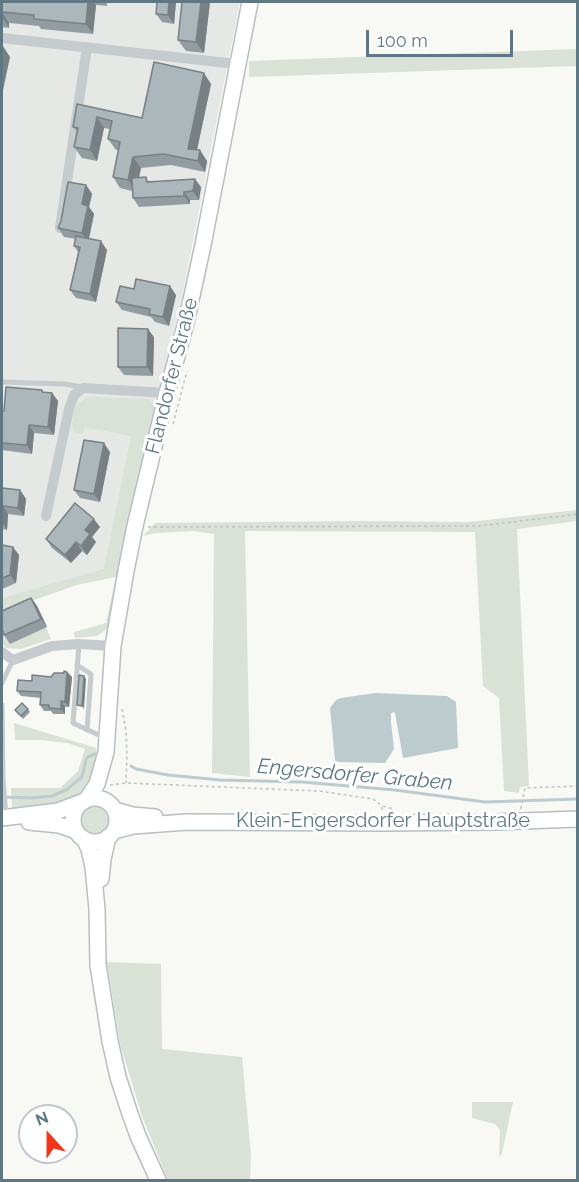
<!DOCTYPE html>
<html>
<head>
<meta charset="utf-8">
<style>
  body { margin:0 }
  #map { position:relative; width:579px; height:1182px; overflow:hidden; background:#f8f8f5; font-family:Raleway,sans-serif }
  canvas { display:block }
  .frame { position:absolute; inset:0; border:3px solid #607883; pointer-events:none }
  .north { position:absolute; left:18px; top:1104px; width:60px; height:60px; box-sizing:border-box; background:#fff; border:2px solid #bfc9cd; border-radius:50%; rotate:339deg; font-size:16px; font-weight:700; line-height:24px; text-align:center; color:#607883 }
  .north::after { content:''; display:block; margin:auto; width:21px; height:27px; background:#f53519; clip-path:polygon(50% 0,100% 100%,50% 72%,0 100%) }
  .scale { position:absolute; left:366px; top:30px; width:147px; height:27px; box-sizing:border-box; border:3px solid #607883; border-top:0; padding-left:8px; font-size:18px; line-height:21px; white-space:nowrap; color:#607883; -webkit-text-stroke:4px #fff; paint-order:stroke }
</style>
</head>
<body>
<div id="map">
<canvas width="579" height="1182"></canvas>
<div class="frame"></div>
<div class="north">N</div>
<div class="scale">100 m</div>
</div>
<script>
const g = document.querySelector('canvas').getContext('2d');
g.lineJoin = 'round';
function paint(path, color) {
  g.fillStyle = color;
  g.fill(path, 'evenodd');
}
function toPath(rows) {
  const path = new Path2D();
  for (const r of rows) {
    if (r.length === 3) {
      path.moveTo(r[0] + r[2], r[1]);
      path.arc(r[0], r[1], r[2], 0, 2 * Math.PI);
      continue;
    }
    path.moveTo(r[0], r[1]);
    for (let i = 2; i < r.length; i += 2) path.lineTo(r[i], r[i + 1]);
  }
  return path;
}
function stroke(path, color, width, dash) {
  g.strokeStyle = color;
  g.lineWidth = width;
  g.lineCap = dash ? 'butt' : 'round';
  g.setLineDash(dash || []);
  g.stroke(path);
}
function write(font, color, halo, rows, align = 'center') {
  g.font = font + ' Raleway,sans-serif';
  g.lineWidth = 6;
  g.setLineDash([]);
  g.textBaseline = 'middle';
  g.strokeStyle = halo;
  g.fillStyle = color;
  for (const [text, x, y, turn = 0] of rows) {
    g.save();
    g.translate(x, y);
    g.rotate((+turn || 0) * Math.PI / 180);
    g.textAlign = isNaN(turn) ? turn : align;
    if (halo) g.strokeText(text, 0, 0);
    g.fillText(text, 0, 0);
    g.restore();
  }
}
paint(toPath([
  [2,2,240,2,176,328,115,567,2,598]
]), '#e6e8e6');
paint(toPath([
  [577,49,577,66,249,77,249,61],
  [87,397,149,399,157,410,109,627,97,636,75,638,74,632,106,623,116,577,77,585,34,600,51,639,21,649,6,648,2,644,2,598,104,569,131,436,85,427,83,434,74,432,72,426,74,408],
  [577,510,577,521,517,529,529,786,520,787,519,793,504,791,499,698,483,686,475,532,245,531,250,777,212,773,214,534,193,531,155,533,143,536,155,523,362,521,468,522],
  [14,723,96,748,98,765,96,777,78,799,65,805,18,810,12,808,11,788,60,788,78,771,85,749,67,743,41,740,15,740],
  [95,820,17],
  [107,962,161,964,162,1049,242,1057,251,1156,250,1180,168,1180,142,1116,120,1044],
  [472,1102,513,1102,502,1153,499,1157,500,1130,495,1124,472,1118]
]), '#dae1d6');
paint(toPath([
  [375,693,447,696,456,702,458,748,403,758,395,713,394,712,391,713,391,722,394,749,385,763,337,762,335,760,330,708,336,700,341,698]
]), '#bccbce');
stroke(toPath([
  [131,766,136,769,168,775,220,780,302,782,395,790,485,802,578,799],
  [2,797,31,798,52,796,66,790,82,777,86,760,88,757,95,754]
]), '#bccbce', 3);
const secondary = toPath([
  [95,820,22],
  [87,799,97,784,106,752,113,646,126,571,135,526,167,393,186,323,203,245,250,2],
  [115,810,132,815,155,817],
  [2,818,58,811,82,802],
  [29,822,59,825,76,831],
  [114,831,133,826,187,822,381,823,495,822,578,819],
  [84,839,89,849,93,867,97,909,98,965,110,1041,118,1077,129,1111,138,1136,158,1180],
  [101,879,103,859,108,837]
]);
stroke(secondary, '#b7bfc2', 18);
stroke(toPath([
  [173,424,187,371],
  [148,527,479,526,578,514],
  [122,709,126,731,127,756,126,783],
  [110,785,126,783,319,791,373,799,382,806,382,810],
  [383,806,393,809],
  [520,808,521,808,525,788,578,786]
]), '#bfc3c4', 1.5, [3, 3]);
stroke(toPath([
  [2,382,65,384,81,387],
  [79,644,73,723,105,738],
  [77,665,91,674,87,730],
  [2,683,13,660],
  [2,705,3,779,6,817]
]), '#c6cbce', 5);
stroke(toPath([
  [2,38,237,64],
  [60,228,87,47],
  [46,516,69,409,74,395,83,388,167,393],
  [2,652,13,660,52,646,79,644,113,646]
]), '#c6cbce', 10);
stroke(secondary, '#fff', 15);
paint(toPath([
  [2,2,107,2,107,6,96,5,93,34,41,29,39,26,9,23,9,28,2,27],
  [176,2,174,24,162,22,156,14],
  [182,2,210,2,204,53,186,51,178,40],
  [211,84,197,150,207,161,205,172,171,165,141,168,139,177,149,181,201,187,199,200,190,200,190,204,139,207,133,198,132,191,120,188,113,177,119,150,116,150,108,139,110,129,104,128,97,161,82,158,74,147,77,132,73,127,77,104,142,118],
  [86,185,92,194,89,207,94,214,89,239,107,250,96,302,76,298,70,290,78,252,74,246,76,239,64,237,58,228],
  [134,289,176,295,169,326,155,322,151,317,122,310,116,302],
  [154,337,153,376,124,375,118,367],
  [44,393,52,393,58,401,54,435,34,433,32,454,2,450,2,411,4,411],
  [110,452,100,502,80,498,74,490],
  [2,488,20,490,26,499,24,516,8,514,7,530,2,529],
  [100,527,92,537,96,542,87,555,82,551,71,563,52,548,46,539],
  [2,545,19,555,16,583,2,589],
  [31,598,37,606,47,627,10,644,4,635],
  [67,672,72,677,69,707,65,707,65,714,53,714,51,711,44,711,40,705,41,698,21,696,17,691,51,677],
  [28,709,30,712,23,719,15,710]
]), '#939da1');
paint(toPath([
  [88,2,94,2,96,5,93,34,86,24],
  [169,2,176,2,174,24,168,15],
  [201,2,210,2,204,53,196,42],
  [2,12,9,23,9,28,2,17],
  [3,46,10,57,2,95,2,51],
  [204,73,211,84,195,159,188,149],
  [97,117,104,128,97,161,90,150],
  [200,150,207,161,205,172,198,161],
  [133,157,141,168,136,191,128,180],
  [195,179,201,187,199,200,193,191],
  [86,185,92,194,89,207,94,214,88,242,82,233,82,204],
  [184,192,190,200,190,204,184,196],
  [101,241,107,250,96,302,90,294],
  [170,286,176,295,169,326,163,317],
  [148,329,154,337,153,376,147,367],
  [52,393,58,401,54,435,48,427],
  [29,425,34,433,32,454,27,445],
  [104,443,110,452,100,502,94,494],
  [20,490,26,499,24,516,18,508],
  [3,506,8,514,7,530,2,522],
  [94,519,100,527,92,537,96,542,87,555,81,546,85,530],
  [76,542,82,551,71,563,65,555],
  [13,547,19,555,16,583,10,575],
  [31,598,37,606,47,627,41,619],
  [67,672,72,677,69,707,65,702],
  [84,676,86,679,84,709,82,706],
  [61,701,65,707,65,714,61,709]
]), '#788083');
const building = toPath([
  [2,2,88,2,86,24,34,19,34,15,2,12,2,17,2,2],
  [157,2,169,2,168,15,156,14,157,2],
  [182,2,201,2,196,42,178,40,182,2],
  [154,62,204,73,188,149,200,150,198,161,163,154,133,157,128,180,113,177,120,142,108,139,112,121,97,117,90,150,74,147,78,128,73,127,77,104,142,118,154,62],
  [146,177,147,182,195,179,193,191,184,192,184,196,133,198,132,178,146,177],
  [68,182,86,185,82,204,88,206,82,233,58,228,61,221,68,182],
  [76,236,101,241,90,294,70,290,80,247,74,246,76,236],
  [136,279,170,286,163,317,149,314,150,309,116,302,120,286,134,289,136,279],
  [118,328,148,329,147,367,118,367,118,328],
  [6,387,42,390,42,392,52,393,48,427,29,425,27,445,2,443,2,411,4,411,6,387],
  [84,440,104,443,94,494,74,490,84,440],
  [2,488,20,490,18,508,3,506,2,516,2,488],
  [75,503,94,519,85,530,90,534,81,546,76,542,65,555,46,539,75,503],
  [2,545,13,547,10,575,2,578,2,545],
  [31,598,41,619,4,635,2,629,2,611,31,598],
  [64,671,67,672,65,702,61,701,61,709,49,708,49,705,40,705,41,692,17,691,18,680,32,681,32,675,51,677,54,673,64,673,64,671],
  [79,675,84,676,82,706,77,705,79,675],
  [22,703,28,709,21,716,15,710,22,703]
]);
paint(building, '#abb7bb');
stroke(building, '#788083', 1.5);
write('20px', '#607883', '#fff', [
  ["Flandorfer Straße",172,376,-76],
  ["Klein-Engersdorfer Hauptstraße",383,821]
]);
write('italic 21px', '#5b787e', '#fff', [
  ["Engersdorfer Graben",355,775,5]
]);
</script>
</body>
</html>
